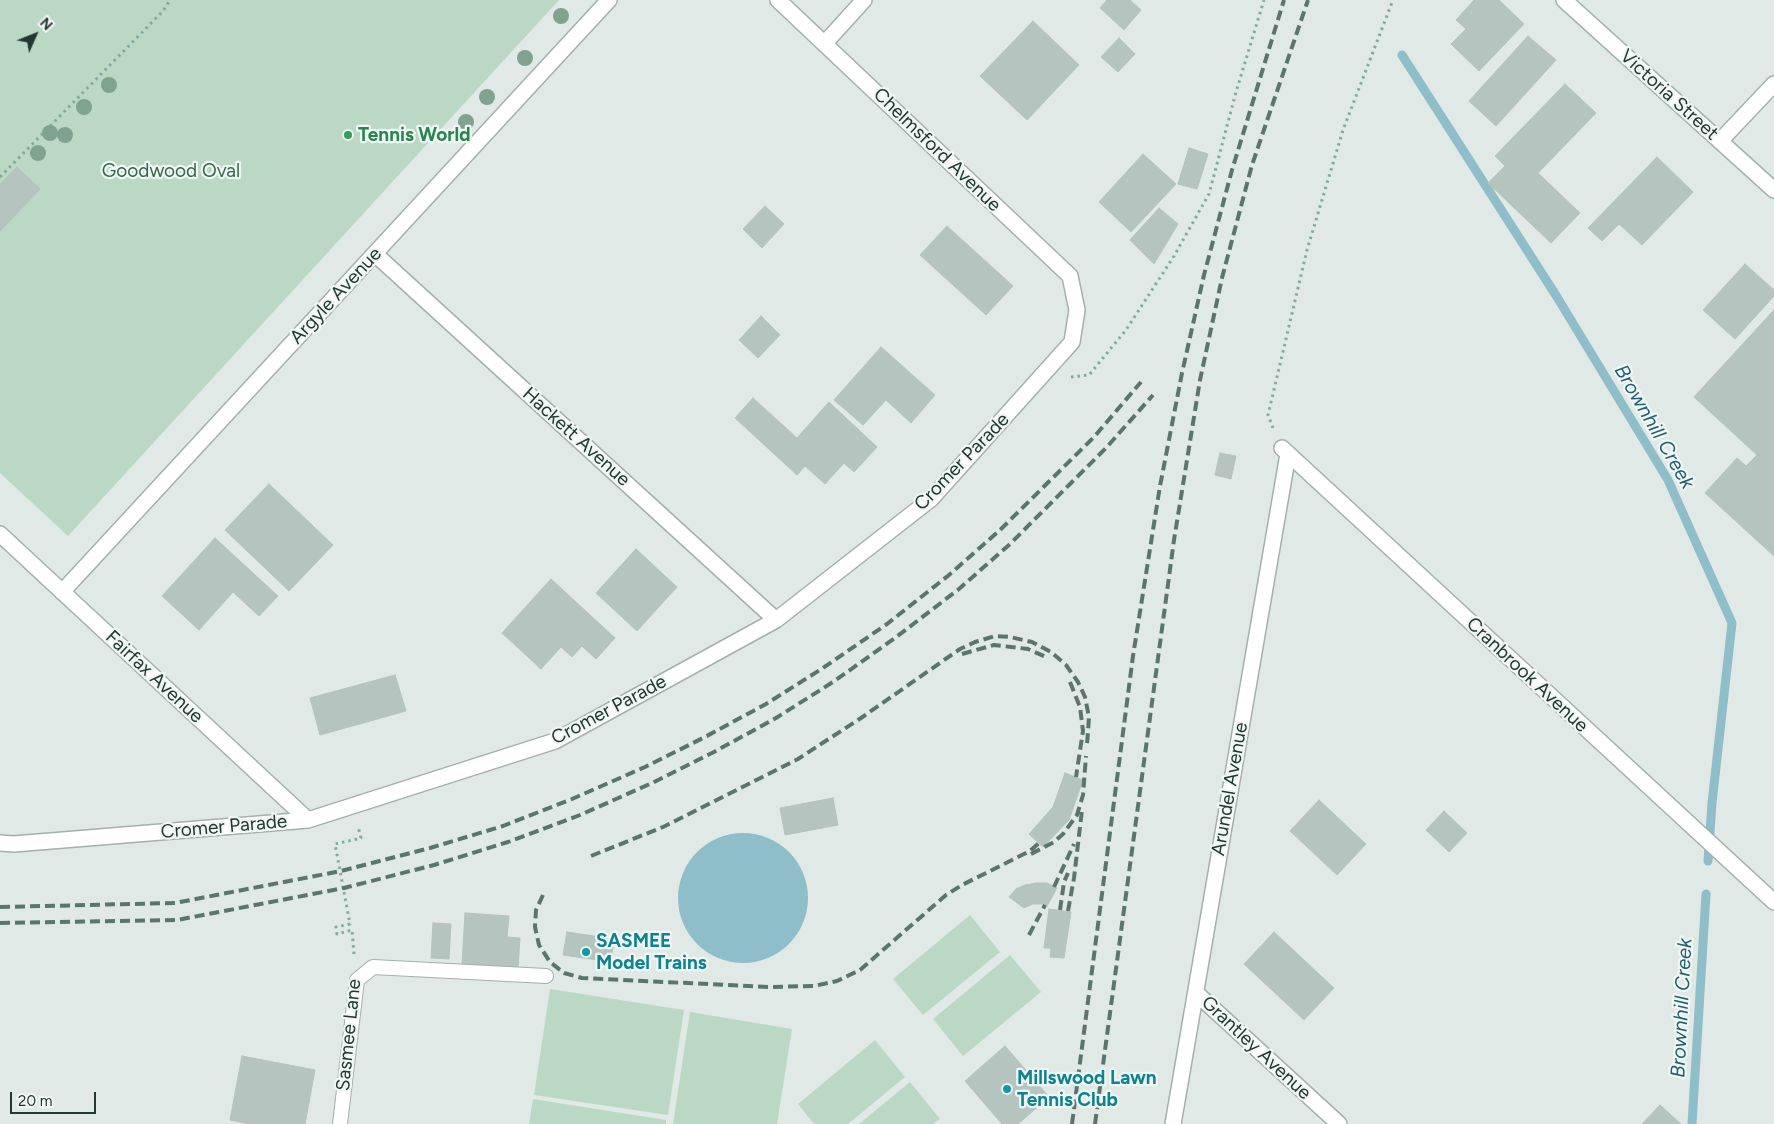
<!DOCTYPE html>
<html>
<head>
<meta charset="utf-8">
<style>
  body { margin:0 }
  #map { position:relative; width:1774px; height:1124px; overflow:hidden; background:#e0e9e6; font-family:Figtree,sans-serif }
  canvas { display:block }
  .north { position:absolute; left:10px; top:10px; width:50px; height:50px; -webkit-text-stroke:4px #f0f6f4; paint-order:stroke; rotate:46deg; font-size:14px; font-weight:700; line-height:20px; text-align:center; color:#233833 }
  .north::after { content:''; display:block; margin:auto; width:18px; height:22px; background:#233833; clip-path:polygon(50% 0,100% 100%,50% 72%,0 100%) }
  .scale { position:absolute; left:10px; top:1092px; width:86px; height:22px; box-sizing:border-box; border:2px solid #233833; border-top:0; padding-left:6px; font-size:15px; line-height:18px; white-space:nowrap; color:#233833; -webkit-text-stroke:4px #f0f6f4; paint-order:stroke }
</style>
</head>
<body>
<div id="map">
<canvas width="1774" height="1124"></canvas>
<div class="north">N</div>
<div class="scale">20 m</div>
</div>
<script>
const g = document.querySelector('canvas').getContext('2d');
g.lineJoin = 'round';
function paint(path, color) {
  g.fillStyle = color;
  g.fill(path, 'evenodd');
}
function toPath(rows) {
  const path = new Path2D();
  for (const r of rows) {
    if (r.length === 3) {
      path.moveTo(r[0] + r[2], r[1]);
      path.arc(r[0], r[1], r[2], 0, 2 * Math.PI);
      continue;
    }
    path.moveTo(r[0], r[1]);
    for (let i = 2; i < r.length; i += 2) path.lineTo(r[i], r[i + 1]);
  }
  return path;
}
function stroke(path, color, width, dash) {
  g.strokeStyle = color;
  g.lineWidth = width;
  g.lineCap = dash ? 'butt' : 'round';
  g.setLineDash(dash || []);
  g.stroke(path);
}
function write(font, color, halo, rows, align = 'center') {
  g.font = font + ' Figtree,sans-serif';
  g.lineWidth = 4.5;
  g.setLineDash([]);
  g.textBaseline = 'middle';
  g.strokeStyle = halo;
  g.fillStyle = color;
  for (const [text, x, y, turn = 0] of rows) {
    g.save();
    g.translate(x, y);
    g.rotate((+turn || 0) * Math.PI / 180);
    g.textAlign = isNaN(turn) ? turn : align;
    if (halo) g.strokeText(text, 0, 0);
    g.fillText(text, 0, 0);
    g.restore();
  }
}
paint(toPath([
  [0,0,559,0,68,536,0,473],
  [970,915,1000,952,923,1015,893,979],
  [1010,955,1041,992,963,1056,933,1019],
  [550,989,684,1010,668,1115,534,1095],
  [690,1012,792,1029,777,1124,673,1124],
  [875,1040,905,1077,848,1124,814,1124,798,1104],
  [910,1082,940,1119,933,1124,859,1124],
  [533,1099,666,1120,666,1124,529,1124]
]), '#bbd8c4');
paint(toPath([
  [743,898,65]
]), '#8ebec9');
stroke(toPath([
  [1402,55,1557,297,1668,480,1732,623,1712,803,1708,861],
  [1692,1124,1706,894]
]), '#8ebec9', 9);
const building = toPath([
  [1107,0,1130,0,1141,10,1124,30,1100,8,1107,0],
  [1474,0,1499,0,1524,24,1479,71,1451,44,1466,29,1456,20,1474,0],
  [1033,21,1079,65,1027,120,980,76,1033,21],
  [1528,36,1556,60,1496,126,1469,101,1528,36],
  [1119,38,1135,54,1118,72,1101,57,1119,38],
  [1565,84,1596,113,1538,173,1580,213,1551,243,1488,183,1505,166,1495,156,1565,84],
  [1189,148,1208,154,1197,189,1178,184,1189,148],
  [1143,154,1176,184,1131,232,1099,202,1143,154],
  [1657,157,1693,192,1642,245,1619,224,1602,241,1588,228,1657,157],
  [17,167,40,189,0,231,0,184,17,167],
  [765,206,784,224,762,248,743,229,765,206],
  [1159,208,1178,224,1154,264,1130,240,1159,208],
  [947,226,1013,286,986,315,920,255,947,226],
  [1745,264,1774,290,1774,296,1735,339,1703,310,1745,264],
  [1774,310,1774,556,1705,493,1737,458,1746,466,1757,455,1694,397,1774,310],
  [761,316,780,335,758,358,739,340,761,316],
  [881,347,935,395,911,423,886,400,863,425,834,400,881,347],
  [753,398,797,438,829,402,877,447,854,472,844,463,825,484,805,466,797,475,735,418,753,398],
  [1220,453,1236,456,1231,479,1215,475,1220,453],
  [269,484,333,545,289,591,225,530,269,484],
  [215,538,278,596,259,616,233,592,199,630,162,596,215,538],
  [636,549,677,587,637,631,596,593,636,549],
  [551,579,615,638,596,659,582,646,572,657,561,647,541,669,502,633,551,579],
  [395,675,406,711,320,735,310,698,395,675],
  [1065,773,1083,780,1069,820,1043,847,1029,834,1053,807,1065,773],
  [833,798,838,825,785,835,780,808,833,798],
  [1319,800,1366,844,1337,875,1290,831,1319,800],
  [1444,811,1467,833,1449,852,1426,830,1444,811],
  [1037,883,1047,883,1057,888,1047,906,1043,904,1033,904,1024,908,1009,897,1016,889,1025,885,1037,883],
  [1049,909,1071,912,1064,958,1050,957,1051,948,1044,948,1049,909],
  [465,913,509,916,507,937,520,938,518,968,462,964,465,913],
  [433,923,451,924,449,959,431,958,433,923],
  [567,932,614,939,611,962,563,955,567,932],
  [1274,932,1334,988,1304,1020,1244,964,1274,932],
  [1005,1046,1049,1097,1018,1124,1002,1124,965,1081,1005,1046],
  [242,1056,315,1070,305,1124,249,1124,230,1120,242,1056],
  [1660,1105,1681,1124,1642,1124,1660,1105]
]);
paint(building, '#b6c4bf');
stroke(building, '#b4c2bd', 1);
const lane = toPath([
  [340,1124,357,980,373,967,546,976]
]);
const street = toPath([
  [825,43,864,0],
  [1720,141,1774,84],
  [375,254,776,620],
  [1282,448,1774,902],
  [0,534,308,820],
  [62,592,609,0],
  [0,843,14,844,308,820,555,741,776,620,931,499,1072,342,1077,310,1070,276,778,0],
  [1196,993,1339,1124],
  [1173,1124,1288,454]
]);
const secondary = toPath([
  [1564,0,1774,190]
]);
stroke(lane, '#a4b0ad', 16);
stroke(street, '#a4b0ad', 18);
stroke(secondary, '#a1b4ad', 18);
stroke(toPath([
  [0,177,163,11,170,0],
  [1071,377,1089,375,1126,330,1174,256,1209,194,1236,92,1264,0],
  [1273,428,1268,415,1307,250,1343,130,1393,0],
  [354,954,352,930,337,934,336,927,350,924,335,844,361,838,358,826]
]), '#84aa9f', 3, [2.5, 4]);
stroke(lane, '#fff', 14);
stroke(street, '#fff', 15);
stroke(secondary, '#fff', 15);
stroke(toPath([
  [962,654,994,645,1028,649,1046,657],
  [1070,682,1080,707,1083,731,1076,777],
  [1031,854,1054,842,1063,834,1077,815,1083,795,1086,756],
  [591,856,663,827,798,759,861,718,960,649,975,642,995,636,1010,637,1032,642,1051,652,1066,665,1078,682,1085,697,1089,717,1087,745],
  [1054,887,1074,844],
  [543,895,536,910,535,927,539,945,550,962,564,973,582,978,769,987,814,986,837,981,860,970,946,895,962,885,1030,851,1039,843],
  [0,907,175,903,341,871,430,848,503,826,572,799,645,767,705,737,766,704,823,668,887,624,949,575,1000,530,1094,437,1141,382],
  [1060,910,1064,882,1068,873],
  [1068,911,1074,878,1082,810],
  [0,923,177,920,344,888,434,865,508,842,580,815,652,783,714,752,776,718,833,682,895,638,959,589,1010,544,1106,448,1153,395],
  [1029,935,1045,905],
  [1072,1124,1133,656,1160,486,1182,373,1204,275,1232,170,1284,0],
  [1095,1124,1174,540,1200,380,1222,278,1252,165,1308,0]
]), '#5d746e', 4, [10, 5]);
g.fillStyle = '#80a390';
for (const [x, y] of [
  [561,16],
  [525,58],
  [109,85],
  [487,97],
  [84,107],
  [466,122],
  [50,133],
  [65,135],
  [38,153]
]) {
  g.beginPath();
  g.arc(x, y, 8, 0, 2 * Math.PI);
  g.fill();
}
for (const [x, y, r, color] of [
  [348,135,5,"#2e9e5b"],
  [586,952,5,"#0f9aa8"],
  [1007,1089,5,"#0f9aa8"]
]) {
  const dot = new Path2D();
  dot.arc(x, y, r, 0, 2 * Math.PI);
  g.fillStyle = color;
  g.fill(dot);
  stroke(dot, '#f0f6f4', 2);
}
write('19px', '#233833', '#f0f6f4', [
  ["Victoria Street",1669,95,42],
  ["Chelmsford Avenue",937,150,44],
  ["Argyle Avenue",336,296,-47],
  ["Hackett Avenue",576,437,42],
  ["Cromer Parade",962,462,-46],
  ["Cranbrook Avenue",1527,675,43],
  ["Fairfax Avenue",154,677,43],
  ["Cromer Parade",609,710,-28],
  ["Arundel Avenue",1230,789,-80],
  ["Cromer Parade",224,827,-5],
  ["Sasmee Lane",349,1035,-84],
  ["Grantley Avenue",1256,1048,43]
]);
write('bold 19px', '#27864d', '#f0f6f4', [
  ["Tennis World",358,135]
], 'left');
write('19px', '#326a49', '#f0f6f4', [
  ["Goodwood Oval",171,171]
]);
write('bold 19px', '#0d838f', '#f0f6f4', [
  ["SASMEE",596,941],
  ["Model Trains",596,963],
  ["Millswood Lawn",1017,1078],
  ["Tennis Club",1017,1100]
], 'left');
write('italic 20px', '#245f6d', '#f0f6f4', [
  ["Brownhill Creek",1654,427,60],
  ["Brownhill Creek",1682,1008,-87]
]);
</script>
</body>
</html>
